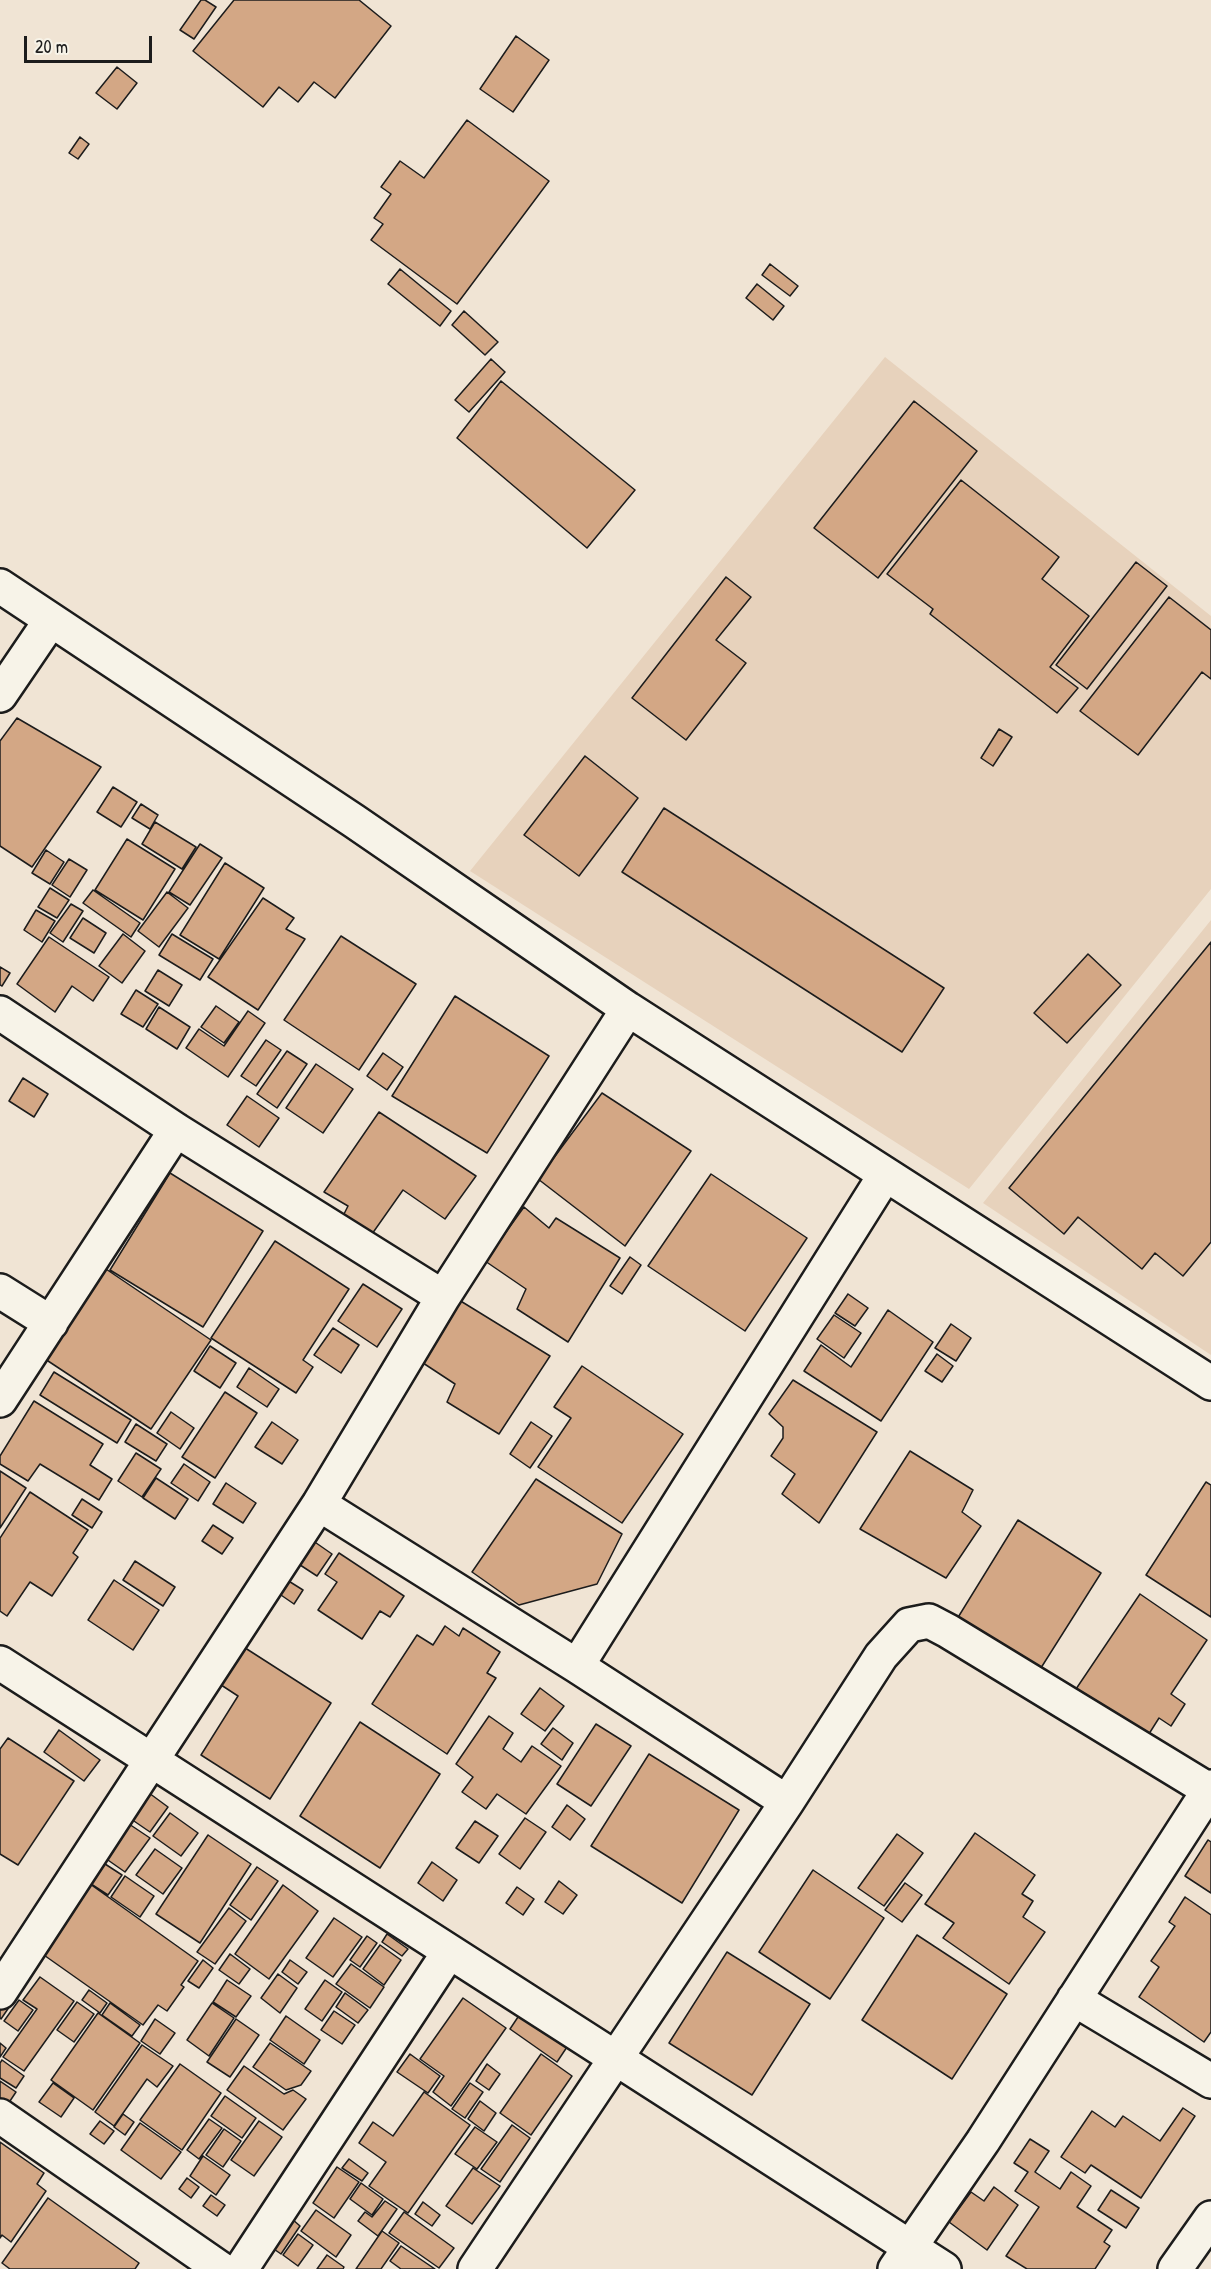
<!DOCTYPE html>
<html>
<head>
<meta charset="utf-8">
<style>
  body { margin:0 }
  #map { position:relative; width:1211px; height:2269px; overflow:hidden; background:#f0e4d4; font-family:"Patrick Hand",sans-serif }
  canvas { display:block }
  .scale { position:absolute; left:24px; top:36px; width:128px; height:27px; box-sizing:border-box; border:3px solid #1c1c1c; border-top:0; padding-left:8px; font-size:18px; line-height:21px; white-space:nowrap; color:#1c1c1c; -webkit-text-stroke:4px #f7f3e8; paint-order:stroke }
</style>
</head>
<body>
<div id="map">
<canvas width="1211" height="2269"></canvas>
<div class="scale">20 m</div>
</div>
<script>
const g = document.querySelector('canvas').getContext('2d');
g.lineJoin = 'round';
function paint(path, color) {
  g.fillStyle = color;
  g.fill(path, 'evenodd');
}
function toPath(rows) {
  const path = new Path2D();
  for (const r of rows) {
    path.moveTo(r[0], r[1]);
    for (let i = 2; i < r.length; i += 2) path.lineTo(r[i], r[i + 1]);
  }
  return path;
}
function stroke(path, color, width, dash) {
  g.strokeStyle = color;
  g.lineWidth = width;
  g.lineCap = dash ? 'butt' : 'round';
  g.setLineDash(dash || []);
  g.stroke(path);
}
paint(toPath([
  [885,357,1211,616,1211,889,969,1189,470,871],
  [1211,920,1211,1355,983,1203]
]), '#e7d2bc');
const building = toPath([
  [201,0,205,0,216,7,194,39,180,30,201,0],
  [234,0,359,0,391,26,335,98,314,82,298,102,279,87,263,107,193,51,234,0],
  [516,36,549,60,513,112,480,89,516,36],
  [117,67,137,83,117,109,96,93,117,67],
  [467,120,549,181,457,304,371,240,383,224,374,218,391,194,381,187,400,161,424,178,467,120],
  [80,137,89,144,78,159,69,153,80,137],
  [770,264,798,286,790,296,762,275,770,264],
  [400,269,451,311,440,326,388,284,400,269],
  [757,284,784,306,773,320,746,298,757,284],
  [464,311,498,342,485,355,452,325,464,311],
  [491,359,505,372,469,412,455,400,491,359],
  [501,381,635,490,587,548,457,438,501,381],
  [914,401,977,451,878,578,814,528,914,401],
  [961,480,1059,557,1042,579,1089,616,1050,667,1078,688,1057,713,930,614,933,609,887,574,961,480],
  [1136,562,1167,586,1087,689,1056,665,1136,562],
  [726,577,751,597,716,640,746,663,686,740,632,698,726,577],
  [1169,597,1211,630,1211,679,1202,672,1138,755,1080,711,1169,597],
  [17,718,101,767,32,867,0,846,0,741,17,718],
  [999,729,1012,737,993,766,981,758,999,729],
  [585,756,638,798,579,876,524,835,585,756],
  [113,787,137,802,121,827,97,812,113,787],
  [141,804,158,815,150,829,132,818,141,804],
  [664,808,944,988,902,1052,622,872,664,808],
  [155,822,196,847,182,869,142,844,155,822],
  [127,839,175,869,143,920,95,890,127,839],
  [200,844,222,858,190,905,169,892,200,844],
  [46,850,64,862,50,884,32,873,46,850],
  [69,859,87,870,70,897,52,885,69,859],
  [225,863,264,888,219,959,180,935,225,863],
  [50,888,69,900,57,918,38,907,50,888],
  [93,890,140,923,131,937,83,903,93,890],
  [167,892,188,908,159,947,138,931,167,892],
  [263,898,294,918,286,929,305,939,258,1010,208,977,263,898],
  [71,904,83,911,63,942,50,933,71,904],
  [36,910,55,921,42,942,24,930,36,910],
  [83,918,106,933,94,953,70,938,83,918],
  [123,934,145,951,122,983,99,966,123,934],
  [172,934,213,959,200,980,159,955,172,934],
  [341,936,416,984,359,1070,284,1020,341,936],
  [49,937,109,977,93,1001,72,986,55,1012,17,984,49,937],
  [1211,942,1211,1242,1183,1276,1155,1253,1142,1269,1078,1217,1064,1234,1009,1188,1211,942],
  [1088,954,1121,985,1067,1043,1034,1013,1088,954],
  [0,967,10,973,2,986,0,985,0,967],
  [158,970,182,985,169,1006,145,991,158,970],
  [136,990,158,1004,143,1027,121,1014,136,990],
  [455,996,549,1056,487,1153,392,1096,455,996],
  [216,1006,239,1022,224,1043,201,1027,216,1006],
  [159,1007,190,1027,177,1049,146,1029,159,1007],
  [248,1011,265,1023,228,1077,186,1048,199,1029,224,1046,248,1011],
  [266,1040,281,1050,256,1086,241,1076,266,1040],
  [287,1051,307,1064,277,1108,257,1094,287,1051],
  [383,1053,403,1067,387,1090,367,1076,383,1053],
  [316,1064,353,1089,323,1133,286,1108,316,1064],
  [23,1078,48,1094,34,1117,9,1101,23,1078],
  [602,1093,691,1151,625,1246,538,1179,602,1093],
  [247,1096,279,1118,259,1147,227,1125,247,1096],
  [379,1112,476,1176,445,1219,403,1190,372,1234,344,1214,348,1206,324,1192,379,1112],
  [170,1173,263,1231,203,1327,110,1270,170,1173],
  [711,1174,807,1238,745,1331,648,1266,711,1174],
  [524,1207,549,1228,556,1218,620,1258,568,1342,517,1309,526,1289,485,1261,524,1207],
  [275,1241,349,1289,303,1360,313,1367,296,1393,211,1338,275,1241],
  [630,1257,641,1265,622,1294,610,1286,630,1257],
  [103,1267,211,1340,151,1429,42,1357,103,1267],
  [363,1284,402,1309,377,1347,338,1321,363,1284],
  [848,1294,868,1308,855,1326,835,1313,848,1294],
  [459,1300,550,1356,499,1434,447,1402,455,1384,420,1361,459,1300],
  [888,1310,933,1342,881,1421,804,1371,821,1345,851,1367,888,1310],
  [834,1315,861,1333,844,1358,817,1339,834,1315],
  [951,1324,971,1338,956,1361,935,1348,951,1324],
  [333,1328,359,1345,341,1373,314,1355,333,1328],
  [210,1346,236,1363,220,1388,194,1371,210,1346],
  [937,1354,953,1366,942,1382,925,1371,937,1354],
  [582,1366,683,1434,622,1523,538,1467,571,1418,554,1407,582,1366],
  [249,1368,279,1389,267,1407,237,1387,249,1368],
  [54,1372,131,1420,117,1443,40,1395,54,1372],
  [793,1380,877,1432,819,1523,782,1494,795,1474,771,1456,783,1438,783,1427,769,1414,793,1380],
  [225,1392,257,1413,215,1478,182,1457,225,1392],
  [34,1401,103,1444,90,1465,112,1479,99,1500,40,1464,28,1481,0,1464,0,1456,34,1401],
  [171,1412,194,1428,180,1449,157,1433,171,1412],
  [272,1422,298,1440,282,1464,255,1447,272,1422],
  [531,1422,552,1436,530,1468,510,1454,531,1422],
  [136,1424,167,1444,156,1461,125,1442,136,1424],
  [910,1451,973,1490,962,1512,981,1526,946,1578,860,1529,910,1451],
  [136,1453,161,1469,142,1497,118,1481,136,1453],
  [184,1464,210,1482,198,1501,171,1483,184,1464],
  [0,1471,26,1488,0,1528,0,1471],
  [156,1478,188,1499,175,1519,143,1498,156,1478],
  [536,1479,622,1534,597,1584,519,1605,472,1572,536,1479],
  [1206,1482,1211,1485,1211,1617,1146,1575,1206,1482],
  [226,1483,256,1503,243,1523,213,1504,226,1483],
  [30,1492,88,1530,73,1553,78,1557,52,1596,30,1582,7,1616,0,1611,0,1538,30,1492],
  [82,1499,102,1512,92,1528,72,1515,82,1499],
  [1018,1520,1101,1573,1039,1671,957,1619,1018,1520],
  [213,1525,233,1538,222,1554,202,1541,213,1525],
  [309,1538,332,1554,317,1576,294,1561,309,1538],
  [339,1553,404,1596,390,1617,380,1611,362,1639,318,1610,337,1582,325,1574,339,1553],
  [135,1561,175,1587,163,1606,123,1580,135,1561],
  [114,1580,159,1610,133,1650,88,1620,114,1580],
  [287,1580,303,1590,294,1604,278,1593,287,1580],
  [1140,1594,1207,1640,1171,1694,1185,1704,1171,1726,1159,1718,1147,1737,1076,1689,1140,1594],
  [445,1626,459,1636,463,1628,500,1652,487,1673,496,1678,447,1754,372,1704,417,1635,433,1645,445,1626],
  [239,1644,331,1703,270,1799,201,1755,238,1696,215,1681,239,1644],
  [540,1688,564,1706,545,1731,521,1714,540,1688],
  [489,1716,513,1733,503,1749,521,1762,532,1746,561,1766,526,1814,497,1794,486,1809,462,1792,473,1777,456,1764,489,1716],
  [360,1722,440,1774,380,1868,300,1816,360,1722],
  [596,1724,631,1746,591,1806,557,1784,596,1724],
  [553,1728,573,1743,562,1760,541,1744,553,1728],
  [59,1730,100,1760,84,1781,44,1752,59,1730],
  [8,1738,74,1781,18,1865,0,1854,0,1749,8,1738],
  [649,1754,739,1810,682,1903,591,1846,649,1754],
  [149,1793,168,1807,150,1832,131,1819,149,1793],
  [567,1805,585,1819,570,1840,552,1827,567,1805],
  [170,1813,198,1833,181,1856,153,1836,170,1813],
  [525,1818,546,1832,520,1869,499,1854,525,1818],
  [475,1821,498,1836,479,1863,456,1848,475,1821],
  [129,1824,150,1838,125,1872,105,1858,129,1824],
  [975,1833,1035,1875,1022,1894,1033,1901,1023,1917,1045,1932,1009,1984,943,1938,954,1923,925,1904,975,1833],
  [897,1834,923,1853,884,1906,858,1888,897,1834],
  [208,1835,251,1864,200,1943,156,1914,208,1835],
  [1208,1840,1211,1842,1211,1893,1185,1876,1208,1840],
  [155,1849,182,1868,163,1894,136,1875,155,1849],
  [102,1862,122,1875,108,1895,88,1882,102,1862],
  [432,1862,457,1880,443,1901,418,1883,432,1862],
  [257,1867,278,1881,251,1920,230,1905,257,1867],
  [813,1870,884,1918,830,1999,759,1952,813,1870],
  [125,1876,154,1896,140,1917,111,1897,125,1876],
  [559,1881,577,1895,563,1914,545,1902,559,1881],
  [905,1883,922,1895,902,1922,885,1910,905,1883],
  [90,1884,198,1961,181,1985,184,1987,167,2011,158,2005,143,2025,41,1953,90,1884],
  [283,1885,318,1911,269,1979,235,1954,283,1885],
  [517,1887,534,1899,523,1915,506,1903,517,1887],
  [1185,1897,1211,1915,1211,2032,1204,2042,1139,1997,1159,1967,1151,1961,1175,1926,1169,1922,1185,1897],
  [229,1908,246,1921,215,1964,197,1952,229,1908],
  [334,1918,362,1937,333,1977,306,1958,334,1918],
  [387,1934,408,1949,402,1956,382,1942,387,1934],
  [917,1935,1007,1994,952,2079,862,2020,917,1935],
  [367,1936,377,1943,360,1967,350,1960,367,1936],
  [380,1945,401,1960,384,1985,363,1969,380,1945],
  [727,1952,810,2004,752,2095,669,2043,727,1952],
  [230,1954,250,1969,239,1984,219,1970,230,1954],
  [203,1960,213,1968,199,1988,188,1981,203,1960],
  [290,1960,307,1972,298,1984,282,1972,290,1960],
  [351,1964,384,1987,370,2008,336,1984,351,1964],
  [278,1974,297,1988,280,2013,261,1998,278,1974],
  [40,1977,74,2001,24,2071,3,2057,37,2009,23,2000,40,1977],
  [227,1980,251,1996,236,2017,213,2002,227,1980],
  [325,1980,342,1992,322,2021,305,2009,325,1980],
  [89,1990,107,2003,100,2013,82,2000,89,1990],
  [345,1993,368,2010,358,2023,336,2007,345,1993],
  [16,1997,1,2019,0,2018,0,1998,16,1997],
  [463,1998,506,2028,451,2106,433,2092,444,2076,420,2059,463,1998],
  [19,2000,33,2010,18,2031,4,2021,19,2000],
  [77,2002,94,2014,74,2042,57,2030,77,2002],
  [110,2003,140,2025,132,2036,102,2015,110,2003],
  [212,2003,234,2018,209,2056,187,2040,212,2003],
  [334,2011,355,2025,342,2044,321,2030,334,2011],
  [522,2011,569,2044,557,2062,510,2029,522,2011],
  [98,2013,140,2043,93,2110,51,2080,98,2013],
  [286,2016,320,2040,304,2064,270,2040,286,2016],
  [155,2019,175,2033,160,2054,141,2041,155,2019],
  [236,2019,259,2035,230,2077,207,2062,236,2019],
  [0,2043,6,2048,0,2057,0,2043],
  [270,2043,311,2071,301,2085,286,2090,253,2067,270,2043],
  [142,2045,173,2066,157,2087,147,2079,114,2126,95,2112,142,2045],
  [410,2054,440,2076,428,2093,397,2072,410,2054],
  [541,2054,572,2076,531,2135,500,2113,541,2054],
  [2,2060,24,2076,16,2088,0,2078,0,2063,2,2060],
  [180,2064,221,2093,182,2150,140,2120,180,2064],
  [487,2064,500,2074,489,2090,476,2081,487,2064],
  [244,2066,284,2094,293,2090,306,2099,283,2130,227,2090,244,2066],
  [0,2081,16,2092,6,2107,0,2103,0,2081],
  [53,2083,74,2098,61,2117,39,2102,53,2083],
  [470,2083,483,2092,465,2118,452,2109,470,2083],
  [424,2092,470,2125,408,2213,369,2186,386,2162,359,2143,373,2122,393,2136,424,2092],
  [225,2096,256,2118,242,2138,211,2116,225,2096],
  [480,2101,496,2113,484,2131,468,2119,480,2101],
  [1183,2108,1195,2116,1141,2198,1091,2165,1085,2173,1061,2157,1092,2111,1115,2127,1123,2116,1160,2141,1183,2108],
  [123,2114,134,2122,125,2135,114,2127,123,2114],
  [209,2119,222,2128,199,2159,187,2150,209,2119],
  [100,2121,114,2131,104,2144,90,2134,100,2121],
  [259,2121,282,2137,254,2176,231,2160,259,2121],
  [140,2123,181,2152,161,2179,121,2150,140,2123],
  [512,2125,530,2138,500,2182,481,2169,512,2125],
  [475,2127,497,2142,477,2169,455,2154,475,2127],
  [224,2129,241,2141,223,2167,206,2155,224,2129],
  [1030,2139,1049,2151,1035,2172,1060,2189,1071,2172,1091,2186,1077,2207,1112,2230,1104,2242,1110,2246,1095,2269,1027,2269,1006,2256,1039,2207,1015,2191,1028,2172,1014,2163,1030,2139],
  [0,2142,44,2173,37,2184,46,2191,11,2242,2,2235,0,2238,0,2142],
  [203,2156,230,2175,216,2195,190,2176,203,2156],
  [349,2159,368,2173,362,2181,342,2168,349,2159],
  [337,2167,359,2182,334,2218,313,2203,337,2167],
  [473,2168,500,2186,472,2224,446,2206,473,2168],
  [187,2178,199,2187,191,2198,179,2189,187,2178],
  [361,2183,383,2199,372,2215,350,2199,361,2183],
  [994,2187,1018,2205,987,2250,949,2222,971,2192,984,2201,994,2187],
  [1111,2190,1139,2208,1126,2228,1098,2210,1111,2190],
  [211,2195,225,2205,217,2216,203,2206,211,2195],
  [48,2198,139,2263,135,2269,10,2269,2,2263,48,2198],
  [385,2201,397,2209,378,2236,358,2221,365,2212,372,2217,385,2201],
  [423,2202,440,2215,432,2226,415,2214,423,2202],
  [316,2210,351,2235,336,2257,301,2231,316,2210],
  [404,2212,454,2248,439,2268,389,2233,404,2212],
  [292,2219,300,2226,281,2254,271,2247,292,2219],
  [382,2231,399,2243,381,2269,356,2269,382,2231],
  [298,2234,313,2245,298,2266,283,2255,298,2234],
  [401,2246,435,2269,401,2269,390,2261,401,2246],
  [327,2255,344,2267,343,2269,317,2269,327,2255]
]);
paint(building, '#d3a785');
stroke(building, '#1c1c1c', 1.5);
const minor = toPath([
  [0,586,354,821,628,1009,1211,1383],
  [0,695,51,620],
  [0,1013,176,1130,443,1297],
  [0,1291,51,1323],
  [0,1400,176,1130],
  [319,1504,577,1666,787,1802],
  [0,1663,944,2269],
  [577,1666,885,1175],
  [0,1992,319,1504,443,1297,628,1009],
  [1074,1999,1211,2081],
  [0,2116,221,2269],
  [241,2269,449,1952],
  [475,2269,787,1802,881,1656,909,1625,929,1621,948,1631,1209,1790],
  [895,2269,983,2141,1211,1787],
  [1175,2269,1211,2218]
]);
stroke(minor, '#1c1c1c', 38);
stroke(minor, '#f7f3e8', 33);
</script>
</body>
</html>
